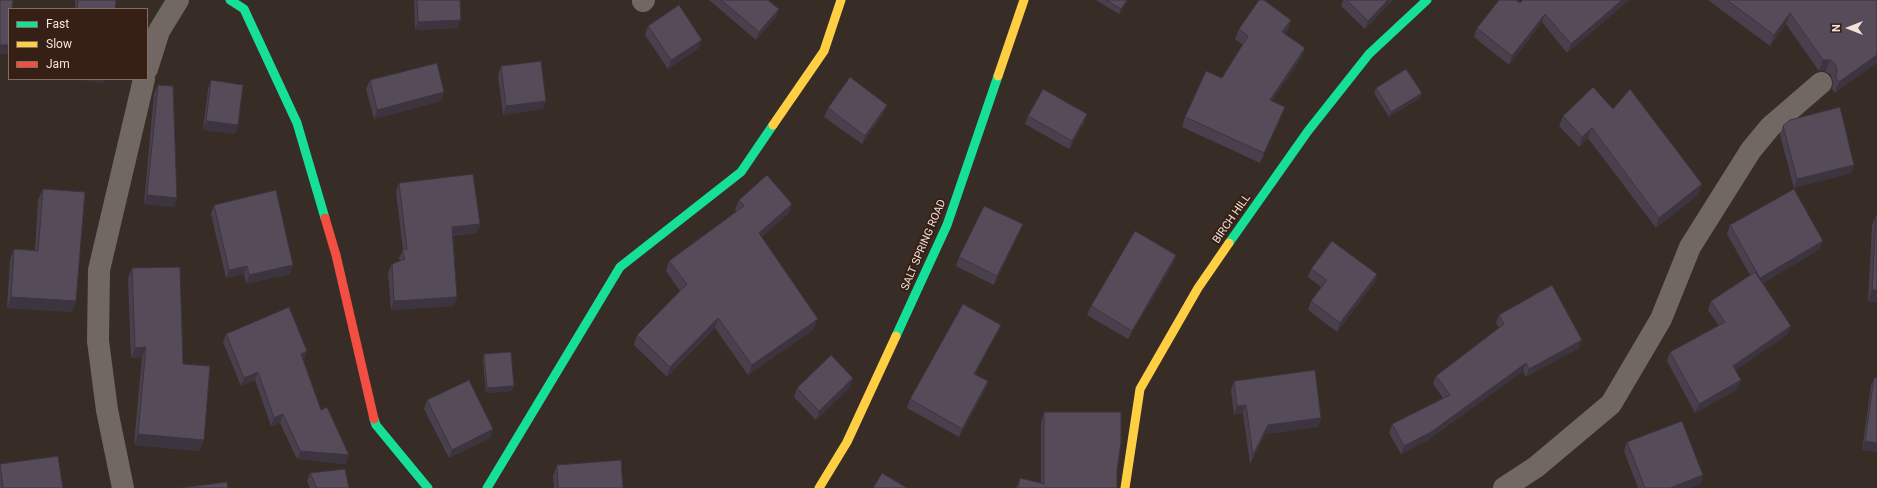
<!DOCTYPE html>
<html>
<head>
<meta charset="utf-8">
<style>
  body { margin:0 }
  #map { position:relative; width:1877px; height:488px; overflow:hidden; background:#382c26; font-family:Roboto,sans-serif }
  canvas { display:block }
  .legend { position:absolute; left:8px; top:8px; width:140px; height:72px; box-sizing:border-box; background:#361f15; border:1px solid #826d65; margin:0; padding:5px 7px; list-style:none; font-size:12px; color:#f3e3dc }
  .legend li { display:flex; align-items:center; gap:8px; height:20px }
  .legend b { width:20px; border:1px solid #826d65 }
  .north { position:absolute; left:1829px; top:8px; width:40px; height:40px; -webkit-text-stroke:3px #361f15; paint-order:stroke; rotate:270deg; font-size:11px; font-weight:700; line-height:16px; text-align:center; color:#f3e3dc }
  .north::after { content:''; display:block; margin:auto; width:14px; height:18px; background:#f3e3dc; clip-path:polygon(50% 0,100% 100%,50% 72%,0 100%) }
</style>
</head>
<body>
<div id="map">
<canvas width="1877" height="488"></canvas>
<ul class="legend">
<li><b style="height:5px;background:#16e098"></b>Fast</li>
<li><b style="height:5px;background:#ffcf43"></b>Slow</li>
<li><b style="height:5px;background:#f24e42"></b>Jam</li>
</ul>
<div class="north">N</div>
</div>
<script>
const g = document.querySelector('canvas').getContext('2d');
g.lineJoin = 'round';
function toPath(rows) {
  const path = new Path2D();
  for (const r of rows) {
    path.moveTo(r[0], r[1]);
    for (let i = 2; i < r.length; i += 2) path.lineTo(r[i], r[i + 1]);
  }
  return path;
}
function stroke(path, color, width, dash) {
  g.strokeStyle = color;
  g.lineWidth = width;
  g.lineCap = dash ? 'butt' : 'round';
  g.setLineDash(dash || []);
  g.stroke(path);
}
function paint(path, color) {
  g.fillStyle = color;
  g.fill(path, 'evenodd');
}
function write(font, color, halo, rows, align = 'center') {
  g.font = font + ' Roboto,sans-serif';
  g.lineWidth = 4;
  g.setLineDash([]);
  g.textBaseline = 'middle';
  g.strokeStyle = halo;
  g.fillStyle = color;
  for (const [text, x, y, turn = 0] of rows) {
    g.save();
    g.translate(x, y);
    g.rotate((+turn || 0) * Math.PI / 180);
    g.textAlign = isNaN(turn) ? turn : align;
    if (halo) g.strokeText(text, 0, 0);
    g.fillText(text, 0, 0);
    g.restore();
  }
}
stroke(toPath([
  [643,1,644,0],
  [147,69,159,31,178,0],
  [123,488,107,410,98,341,99,270,144,79],
  [1504,488,1536,467,1611,404,1661,319,1690,247,1751,150,1770,127,1821,83]
]), '#726863', 22);
stroke(toPath([
  [230,0,244,9,297,123,325,218],
  [1229,243,1308,131,1369,54,1427,0],
  [896,336,947,225,998,76],
  [374,419,376,425,428,488],
  [487,488,620,267,741,172,773,125]
]), '#16e098', 9);
stroke(toPath([
  [998,76,1024,0],
  [773,125,824,51,841,0],
  [819,488,847,442,896,336],
  [1125,488,1140,389,1198,288,1229,243]
]), '#ffcf43', 9);
stroke(toPath([
  [325,218,336,255,374,419]
]), '#f24e42', 9);
paint(toPath([
  [75,0,116,0,115,9,75,9],
  [414,0,460,0,458,28,415,30],
  [709,0,768,0,776,17,756,40],
  [1096,0,1128,0,1119,14],
  [1343,0,1393,0,1365,29,1341,6],
  [1523,0,1629,0,1567,53,1542,22,1509,65,1474,37,1477,28,1520,3],
  [1708,0,1877,0,1835,93,1832,89,1833,81,1831,75,1825,71,1819,71,1786,24,1770,46],
  [1291,20,1288,30,1285,34,1305,48,1301,58,1272,101,1281,117,1260,163,1182,127,1185,117,1222,78,1243,45,1235,39,1239,29],
  [648,26,699,48,668,69,645,35],
  [501,66,546,101,543,109,503,115,498,75],
  [211,80,238,125,235,134,203,130,208,89],
  [370,80,444,92,441,101,374,119,366,89],
  [158,85,174,207,144,204,154,94],
  [1376,88,1420,98,1389,117,1374,93],
  [828,108,884,113,862,144,824,117],
  [1613,109,1702,184,1698,195,1656,228,1588,138,1579,147,1559,126,1563,116],
  [1087,114,1084,123,1069,149,1025,124,1028,116],
  [1783,126,1854,165,1851,173,1794,188,1780,135],
  [399,183,480,224,476,233,453,236,454,306,391,310,388,273,392,264,400,261,399,258,403,250,396,192],
  [43,189,76,301,72,312,7,308,10,260,14,249,35,250,38,200],
  [739,200,792,204,788,214,762,237,814,329,748,375,715,328,667,377,634,345,637,335,680,291,666,271,669,261,737,211,735,210],
  [214,205,290,274,246,284,244,274,226,278,211,214],
  [1876,215,1877,215,1877,302,1868,302,1872,226],
  [1023,224,1019,233,994,285,956,266,959,257],
  [1730,225,1820,249,1763,283,1788,334,1736,370,1738,389,1695,413,1667,361,1670,352,1719,326,1708,310,1711,301,1750,275,1727,234],
  [1176,255,1173,264,1128,339,1087,315,1091,306],
  [132,268,183,364,200,451,134,445,142,357,131,358,128,278],
  [1311,269,1377,274,1374,283,1337,332,1308,310,1311,301,1321,287,1308,277],
  [1499,315,1579,348,1526,377,1523,371,1428,440,1401,454,1389,433,1392,424,1443,398,1433,384,1436,376,1499,328,1496,323],
  [1001,325,997,333,975,374,988,381,985,390,959,437,907,408,910,399],
  [226,334,304,360,303,360,321,410,346,464,297,459,280,423,271,426,255,380,241,386,223,342],
  [484,354,512,391,486,393,483,359],
  [853,378,850,387,816,420,794,397,797,388],
  [1874,378,1877,452,1862,450,1871,386],
  [1234,381,1321,418,1318,427,1265,434,1250,464,1243,413,1234,415,1231,390],
  [427,400,493,429,490,438,449,458,424,409],
  [1044,412,1117,470,1117,488,1016,488,1020,478,1041,483,1041,422],
  [1627,442,1703,475,1700,484,1689,488,1638,488,1624,451],
  [0,464,63,488,0,488],
  [557,465,623,488,554,488,553,476],
  [310,473,349,488,310,488,307,481]
]), '#4a404d');
paint(toPath([
  [1127,0,1128,0,1119,14,1121,9],
  [1388,0,1393,0,1365,29,1368,21],
  [1622,0,1629,0,1567,53,1571,44],
  [779,9,776,17,756,40,759,32],
  [1790,13,1786,24,1770,46,1774,35],
  [1545,14,1542,22,1509,65,1512,56],
  [461,20,458,28,415,30,418,22],
  [1291,20,1288,30,1279,42,1282,32],
  [702,40,699,48,668,69,671,60],
  [0,45,9,45,9,52,8,54,0,54],
  [1305,48,1301,58,1266,110,1270,100],
  [1877,55,1877,63,1835,93,1839,82],
  [1823,60,1830,60,1825,71,1819,71],
  [73,79,104,79,103,83],
  [444,92,441,101,374,119,377,110],
  [1422,93,1420,98,1389,117,1391,112],
  [546,101,543,109,503,115,506,106],
  [887,105,884,113,862,144,865,136],
  [1285,107,1281,117,1260,163,1264,153],
  [1087,114,1084,123,1069,149,1072,141],
  [206,121,238,125,235,134,203,130],
  [1592,128,1588,138,1579,147,1582,137],
  [1854,165,1851,173,1794,188,1797,179],
  [1702,184,1698,195,1656,228,1659,218],
  [147,195,177,198,174,207,144,204],
  [792,204,788,214,755,243,759,233],
  [480,224,476,233,449,236,452,227],
  [1023,224,1019,233,994,285,997,276],
  [1823,241,1820,249,1757,287,1760,278],
  [1176,255,1173,264,1128,339,1132,331],
  [293,265,290,274,246,284,249,275],
  [247,266,244,274,226,278,229,270],
  [1377,274,1374,283,1337,332,1340,323],
  [1872,290,1877,290,1877,302,1868,302],
  [11,297,76,301,72,312,7,308],
  [457,297,454,306,391,310,394,301],
  [718,318,715,328,667,377,670,367],
  [818,319,814,329,748,375,752,365],
  [1001,325,997,333,971,382,974,374],
  [1791,326,1788,334,1730,374,1733,366],
  [1582,340,1579,348,1526,377,1529,369],
  [146,347,142,357,131,358,135,348],
  [307,351,304,360,298,362,301,354],
  [1526,363,1523,371,1428,440,1401,454,1404,446],
  [258,372,255,380,241,386,244,378],
  [853,378,850,387,816,420,819,411],
  [1741,380,1738,389,1695,413,1699,404],
  [988,381,985,390,959,437,962,429],
  [514,386,512,391,486,393,487,388],
  [1246,405,1243,413,1234,415,1237,406],
  [283,414,280,423,271,426,274,418],
  [1321,418,1318,427,1265,434,1250,464,1253,455,1268,425],
  [493,429,490,438,449,458,452,450],
  [138,434,204,440,200,451,134,445],
  [1865,441,1877,443,1877,452,1862,450],
  [300,451,349,455,346,464,297,459],
  [1703,475,1700,484,1689,488,1670,488]
]), '#3c343e');
const building = toPath([
  [0,0,13,0,12,9,9,9,9,45,0,45,0,0],
  [78,0,116,0,115,9,77,9,78,0],
  [417,0,460,0,461,20,418,22,417,0],
  [721,0,768,0,779,9,759,32,721,0],
  [1106,0,1127,0,1121,9,1106,0],
  [1259,0,1264,0,1291,20,1282,32,1305,48,1270,100,1285,107,1264,153,1185,117,1206,71,1222,78,1248,36,1239,29,1259,0],
  [1347,0,1388,0,1368,21,1347,0],
  [1499,0,1516,0,1520,3,1523,0,1622,0,1571,44,1545,14,1512,56,1477,28,1499,0],
  [1727,0,1877,0,1877,55,1839,82,1836,78,1837,70,1835,64,1830,60,1823,60,1790,13,1774,35,1727,0],
  [679,5,702,40,671,60,648,26,679,5],
  [541,61,546,101,506,106,501,66,541,61],
  [437,63,444,92,377,110,370,80,437,63],
  [1406,69,1422,93,1391,112,1376,88,1406,69],
  [850,77,887,105,865,136,828,108,850,77],
  [211,80,243,85,238,125,206,121,211,80],
  [158,85,173,86,177,198,147,195,158,85],
  [1593,87,1613,109,1630,89,1702,184,1659,218,1592,128,1582,137,1563,116,1593,87],
  [1043,89,1087,114,1072,141,1028,116,1043,89],
  [1840,107,1854,165,1797,179,1783,126,1790,120,1840,107],
  [473,174,480,224,452,227,457,297,394,301,392,264,405,259,402,250,407,249,399,183,473,174],
  [767,175,792,204,759,233,818,319,752,365,718,318,670,367,637,335,687,284,669,261,744,206,739,200,767,175],
  [43,189,85,192,76,301,11,297,14,249,38,251,43,189],
  [1794,189,1823,241,1760,278,1730,225,1794,189],
  [276,190,293,265,249,275,247,266,229,270,214,205,276,190],
  [984,206,1023,224,997,276,959,257,984,206],
  [1876,215,1877,215,1877,290,1872,290,1876,215],
  [1135,231,1176,255,1132,331,1091,306,1135,231],
  [1332,241,1377,274,1340,323,1311,301,1327,280,1311,269,1332,241],
  [180,267,183,364,210,366,204,440,138,434,146,347,135,348,132,268,180,267],
  [1755,272,1791,326,1733,366,1741,380,1699,404,1670,352,1725,322,1711,301,1755,272],
  [1552,285,1582,340,1529,369,1526,363,1431,432,1404,446,1392,424,1450,395,1436,376,1504,324,1499,315,1552,285],
  [963,304,1001,325,974,374,988,381,962,429,910,399,963,304],
  [289,307,307,351,301,354,321,410,327,407,349,455,300,451,283,414,274,418,258,372,244,378,226,334,289,307],
  [511,352,514,386,487,388,484,354,511,352],
  [831,355,853,378,819,411,797,388,831,355],
  [1315,370,1321,418,1268,425,1253,455,1246,405,1237,406,1234,381,1315,370],
  [1874,378,1877,378,1877,443,1865,441,1874,378],
  [469,380,493,429,452,450,427,400,469,380],
  [1044,412,1121,412,1121,443,1117,470,1117,488,1018,488,1020,478,1044,484,1044,412],
  [1682,421,1703,475,1670,488,1645,488,1627,442,1682,421],
  [58,456,63,488,3,488,0,464,58,456],
  [621,460,623,488,558,488,557,465,621,460],
  [345,469,349,488,317,488,310,473,345,469],
  [882,473,907,488,873,488,882,473],
  [227,482,228,488,180,488,227,482]
]);
paint(building, '#564b59');
stroke(building, '#3c343e', 1);
write('11px', '#f3e3dc', '#361f15', [
  ["BIRCH HILL",1232,219,-55],
  ["SALT SPRING ROAD",924,245,-67]
]);
</script>
</body>
</html>
